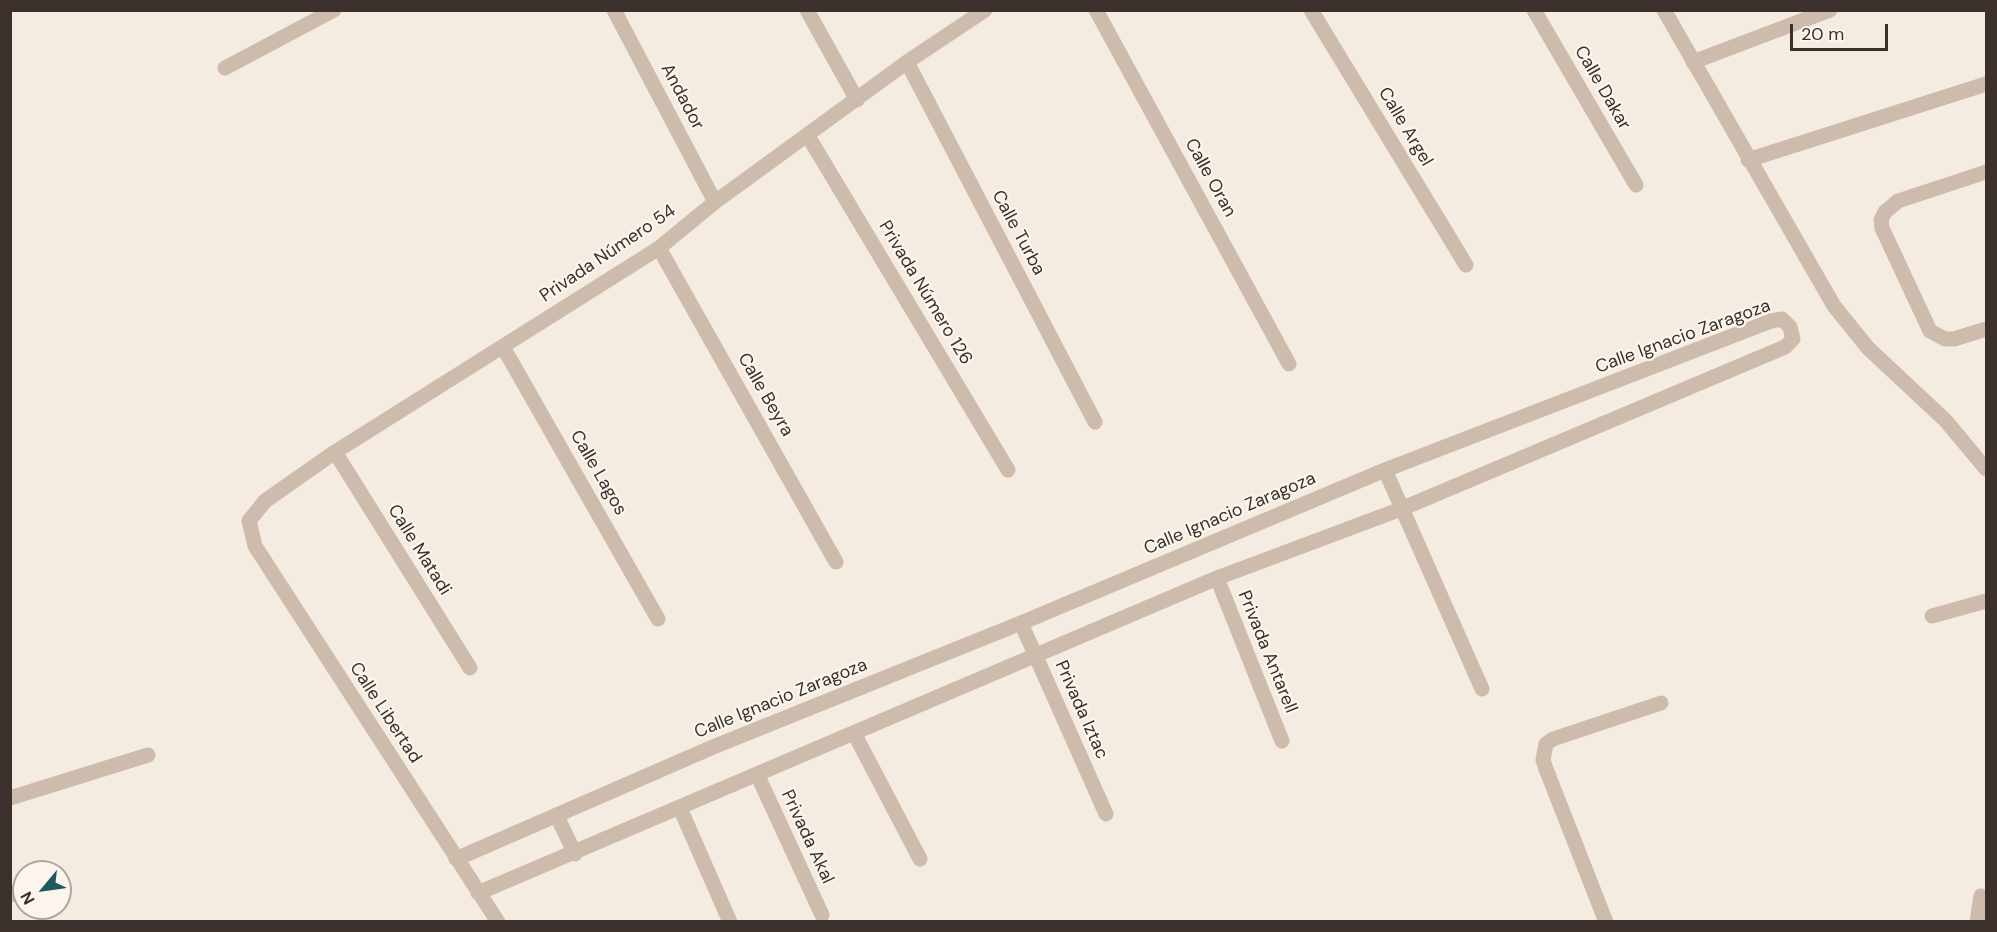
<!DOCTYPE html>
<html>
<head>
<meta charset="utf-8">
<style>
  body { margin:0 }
  #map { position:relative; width:1997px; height:932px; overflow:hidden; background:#f4ebe1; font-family:"DM Sans",sans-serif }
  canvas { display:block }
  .frame { position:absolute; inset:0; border:12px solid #3b302b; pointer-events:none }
  .north { position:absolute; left:12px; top:860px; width:60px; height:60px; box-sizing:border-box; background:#fbf5ee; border:2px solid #aea6a0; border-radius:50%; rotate:241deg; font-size:16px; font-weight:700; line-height:24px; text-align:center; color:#3b302b }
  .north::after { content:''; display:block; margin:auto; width:21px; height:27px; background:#1f5a5e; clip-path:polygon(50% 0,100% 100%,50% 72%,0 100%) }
  .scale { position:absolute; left:1790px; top:24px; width:98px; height:27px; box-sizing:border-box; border:3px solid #3b302b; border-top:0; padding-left:8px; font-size:18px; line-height:21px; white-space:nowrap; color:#3b302b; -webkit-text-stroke:4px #fbf5ee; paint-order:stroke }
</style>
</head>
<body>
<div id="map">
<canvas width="1997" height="932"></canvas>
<div class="frame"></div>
<div class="north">N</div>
<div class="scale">20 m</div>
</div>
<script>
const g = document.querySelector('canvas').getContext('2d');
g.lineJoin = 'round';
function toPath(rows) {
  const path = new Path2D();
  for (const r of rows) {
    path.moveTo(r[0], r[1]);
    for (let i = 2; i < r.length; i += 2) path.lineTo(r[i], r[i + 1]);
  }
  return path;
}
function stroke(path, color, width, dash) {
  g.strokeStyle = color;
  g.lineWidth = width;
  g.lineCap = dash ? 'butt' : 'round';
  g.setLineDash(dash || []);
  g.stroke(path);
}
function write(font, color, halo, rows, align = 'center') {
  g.font = font + ' "DM Sans",sans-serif';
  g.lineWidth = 4.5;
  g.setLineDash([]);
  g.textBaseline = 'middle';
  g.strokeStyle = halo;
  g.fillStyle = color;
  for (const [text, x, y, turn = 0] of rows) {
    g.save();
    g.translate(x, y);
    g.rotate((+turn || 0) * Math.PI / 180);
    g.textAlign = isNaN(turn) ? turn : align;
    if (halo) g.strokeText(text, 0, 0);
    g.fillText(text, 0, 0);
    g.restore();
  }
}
stroke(toPath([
  [614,10,715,202],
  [807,10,857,100],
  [1096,10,1289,364],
  [1311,10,1466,265],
  [1534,10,1636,185],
  [1664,10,1834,306,1868,348,1946,421,1986,469],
  [907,62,1095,422],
  [1693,62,1830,10],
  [225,68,334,10],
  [808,136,1008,470],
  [1748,160,1986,84],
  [1986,172,1898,201,1885,212,1881,220,1882,228,1930,331,1945,339,1954,339,1986,329],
  [659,248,836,562],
  [503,347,658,619],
  [335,452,470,668],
  [1385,470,1482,689],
  [1217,578,1282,741],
  [1932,616,1986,601],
  [1021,623,1106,814],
  [854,733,920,859],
  [757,774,822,915],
  [10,798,148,755],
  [680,808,730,922],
  [557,816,575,854],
  [456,859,713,747,1021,623,1385,470,1771,321,1782,319,1790,327,1793,339,1785,347,1401,509,1217,578,478,893],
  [10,895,17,892],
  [498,922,255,546,249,521,265,501,335,452,659,248,715,202,907,62,985,10],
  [1606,922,1546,769,1543,760,1546,744,1553,739,1661,703],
  [1977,922,1981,896]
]), '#cdbbac', 15);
write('18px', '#3b302b', '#fbf5ee', [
  ["Calle Dakar",1602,88,60],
  ["Andador",682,97,62],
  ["Calle Argel",1405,127,59],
  ["Calle Oran",1210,178,61],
  ["Calle Turba",1018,233,62],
  ["Privada Número 54",608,254,-34],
  ["Privada Número 126",925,293,59],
  ["Calle Ignacio Zaragoza",1683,337,-20],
  ["Calle Beyra",765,395,60],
  ["Calle Lagos",598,473,60],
  ["Calle Ignacio Zaragoza",1230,514,-23],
  ["Calle Matadi",419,550,58],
  ["Privada Antarell",1267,652,68],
  ["Calle Ignacio Zaragoza",781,699,-22],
  ["Privada Iztac",1081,710,66],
  ["Calle Libertad",385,713,57],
  ["Privada Akal",807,837,65]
]);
</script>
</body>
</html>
